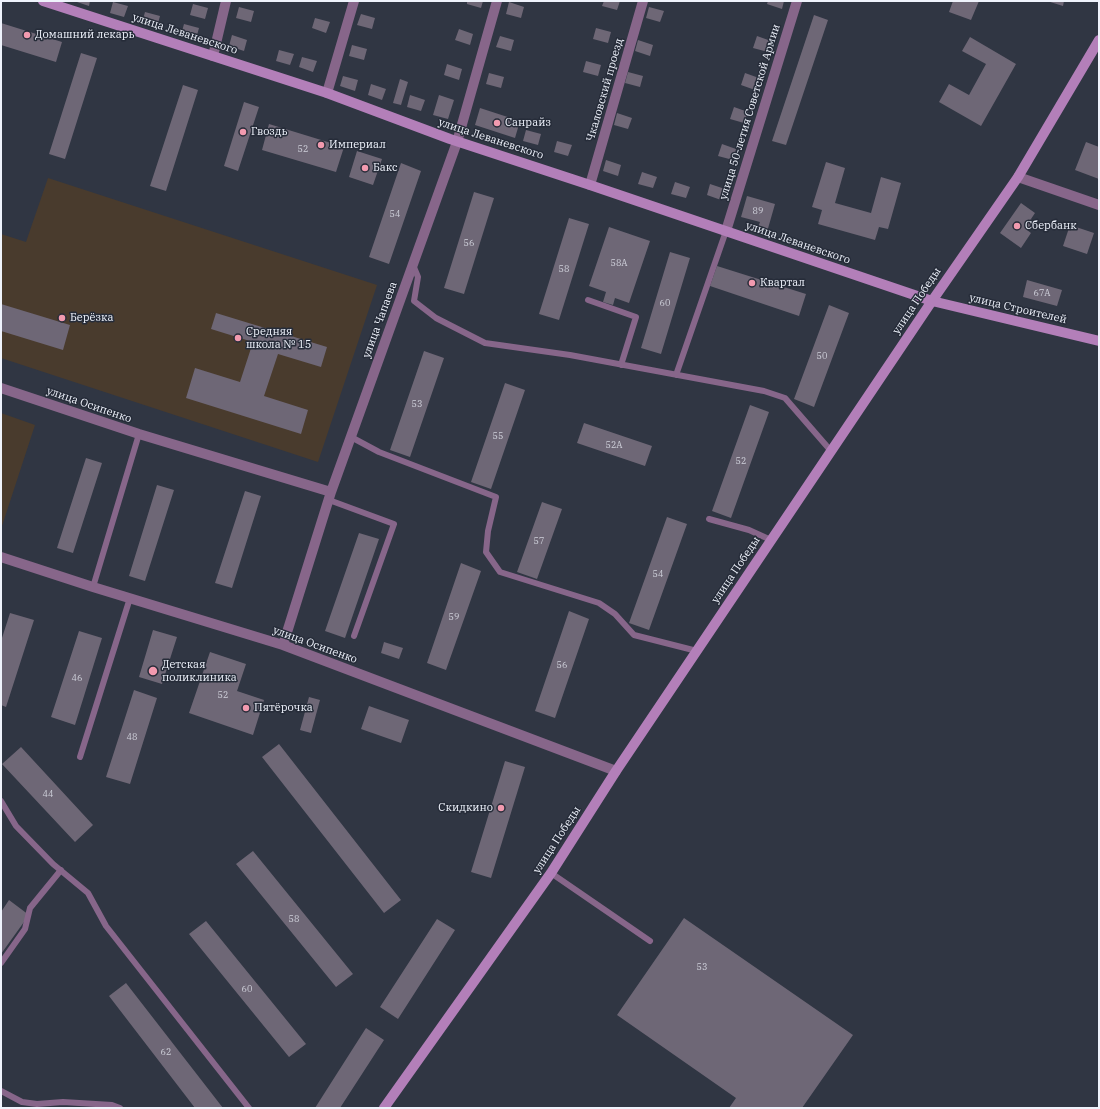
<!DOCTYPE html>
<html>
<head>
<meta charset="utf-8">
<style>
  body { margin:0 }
  #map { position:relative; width:1100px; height:1109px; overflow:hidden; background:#303643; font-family:"IBM Plex Serif",serif }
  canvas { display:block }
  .frame { position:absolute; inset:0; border:2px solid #eff3fc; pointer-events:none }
</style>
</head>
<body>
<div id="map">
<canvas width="1100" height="1109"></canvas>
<div class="frame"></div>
</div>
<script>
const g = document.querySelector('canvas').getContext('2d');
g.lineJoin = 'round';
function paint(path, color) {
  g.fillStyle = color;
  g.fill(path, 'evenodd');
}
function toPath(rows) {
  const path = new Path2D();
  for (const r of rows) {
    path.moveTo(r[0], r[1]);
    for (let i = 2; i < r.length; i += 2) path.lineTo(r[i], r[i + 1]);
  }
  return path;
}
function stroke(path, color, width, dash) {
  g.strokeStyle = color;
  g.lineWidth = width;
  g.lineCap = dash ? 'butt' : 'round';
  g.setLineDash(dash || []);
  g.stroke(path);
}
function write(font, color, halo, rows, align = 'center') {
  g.font = font + ' "IBM Plex Serif",serif';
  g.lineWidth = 3;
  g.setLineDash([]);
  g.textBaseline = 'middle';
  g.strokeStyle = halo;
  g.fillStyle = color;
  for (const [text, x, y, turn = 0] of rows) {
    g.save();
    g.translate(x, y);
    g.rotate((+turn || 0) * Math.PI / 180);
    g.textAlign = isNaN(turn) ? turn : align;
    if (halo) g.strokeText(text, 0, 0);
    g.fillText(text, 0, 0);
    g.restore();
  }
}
paint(toPath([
  [48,178,377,285,318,462,1,358,1,234,26,242],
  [1,413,35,425,1,529]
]), '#493b2d');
paint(toPath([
  [74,1,90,1,89,6],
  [467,1,483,1,481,8,467,4],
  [604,1,620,1,617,10,602,6],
  [768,1,784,1,782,9,767,4],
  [953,1,979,1,971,20,949,12],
  [1047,1,1064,1,1063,6],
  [113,2,128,6,124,17,110,13],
  [509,2,524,7,521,18,506,14],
  [193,4,208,8,205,19,190,15],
  [239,7,254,11,251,22,236,18],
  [649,7,664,11,660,22,646,18],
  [145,12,160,16,157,27,142,23],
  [361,14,375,18,372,29,357,25],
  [814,15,828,20,786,145,772,141],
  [315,18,330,22,326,33,312,28],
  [1,23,62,42,56,62,1,45],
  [184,24,199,28,196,39,181,35],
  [596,28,611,32,608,43,593,39],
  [459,29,473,34,470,45,455,40],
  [232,35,247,40,244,51,229,46],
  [500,36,514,40,511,51,496,47],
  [757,36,771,41,768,52,753,48],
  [970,37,1016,64,981,126,939,102,949,84,969,95,986,64,962,51],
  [638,40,653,45,650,56,635,51],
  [352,45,367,49,364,60,349,56],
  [279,50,294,54,290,65,276,61],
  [81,53,97,58,65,159,49,154],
  [302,57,317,61,313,72,299,67],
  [586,61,601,65,598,76,583,72],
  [447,64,462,69,459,80,444,75],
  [628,72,643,76,640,87,625,83],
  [489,73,504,77,501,88,486,84],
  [745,73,759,78,755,90,741,85],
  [343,76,358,80,355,91,340,86],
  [400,79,408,82,401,105,393,103],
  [371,84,386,89,382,100,368,95],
  [183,85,198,90,166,191,150,186],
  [410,95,425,100,421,111,407,107],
  [439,95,454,100,448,119,433,115],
  [244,102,259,107,238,171,224,166],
  [734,107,748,112,744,123,730,119],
  [480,108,520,121,515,138,475,125],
  [617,113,632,118,628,129,614,125],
  [269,124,344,147,336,172,262,150],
  [526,130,541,134,538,145,523,141],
  [557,141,572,145,568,156,554,152],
  [1086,142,1099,147,1099,179,1075,170],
  [722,144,736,149,733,160,718,156],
  [357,151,382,159,373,185,349,177],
  [606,160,621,165,618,176,603,171],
  [826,162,845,168,835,203,871,213,881,177,901,183,888,229,879,227,875,240,818,224,822,210,812,207],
  [401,163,421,171,389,264,369,257],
  [642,172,657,177,653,188,638,184],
  [675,182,690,187,686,198,671,194],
  [710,184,725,189,721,200,707,195],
  [474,192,494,198,464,294,444,288],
  [747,196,775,204,767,232,757,230,760,222,741,217],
  [1021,203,1035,213,1031,219,1033,222,1027,230,1031,233,1021,248,1000,233],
  [569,218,589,224,559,320,539,314],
  [1070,225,1094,233,1087,254,1063,246],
  [609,227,650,241,629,303,615,298,613,305,603,302,606,292,589,286],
  [670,252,690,258,661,354,641,348],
  [717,266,806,294,799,316,710,286],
  [1027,280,1062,290,1057,306,1023,297],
  [1,304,70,325,63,350,1,331],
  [829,305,849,313,814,407,794,399],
  [216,313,327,347,321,367,278,354,264,396,308,410,301,434,186,398,195,368,240,382,253,342,211,329],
  [424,351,444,358,410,457,390,450],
  [505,383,525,390,491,489,471,482],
  [750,405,769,412,731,518,712,511],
  [584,423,652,446,645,466,577,443],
  [86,458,102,463,73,553,57,548],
  [157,485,174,490,145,581,129,576],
  [245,491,261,496,232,588,215,583],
  [542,502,562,509,537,579,517,572],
  [667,517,687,524,649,630,629,623],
  [359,533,379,539,345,638,325,631],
  [461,563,481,571,446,670,427,663],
  [569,611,589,619,555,718,535,711],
  [10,613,34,620,6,707,1,705,1,641],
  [153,630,177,637,162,684,139,677],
  [79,631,102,638,75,725,51,717],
  [384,642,403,648,399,659,381,653],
  [210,652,246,664,237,691,264,700,253,735,189,713],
  [134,690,157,698,130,784,106,777],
  [309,697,320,700,311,733,300,730],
  [369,706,409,720,401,743,361,729],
  [279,744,401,900,384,913,262,757],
  [21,747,93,825,75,842,2,764],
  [505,761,525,767,491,878,471,872],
  [253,851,353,974,336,987,236,864],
  [9,900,29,915,1,954,1,912],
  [684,918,853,1035,802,1108,729,1108,736,1098,617,1015],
  [437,919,455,930,398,1019,380,1007],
  [206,921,306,1044,289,1057,189,934],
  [126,983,223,1108,195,1108,109,996],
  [366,1028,384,1040,340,1108,315,1108]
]), '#6e6776');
stroke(toPath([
  [413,265,418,277,414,301,436,318,485,343,570,355,764,391,785,398,831,451],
  [588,300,636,317,621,365],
  [676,375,726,231],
  [351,437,379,452,496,497,488,531,486,552,500,572,599,603,615,614,634,635,697,651],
  [329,500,394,524,354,636],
  [709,519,749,530,771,540],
  [93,587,139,434],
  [80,757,130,598],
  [1,801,16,826,53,864,88,893,106,926,249,1108],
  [551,873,650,941],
  [1,963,25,929,30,908,61,870],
  [1,1091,22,1102,37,1104,63,1102,112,1105,120,1108]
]), '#87668a', 6);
stroke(toPath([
  [213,56,226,1],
  [327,93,354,1],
  [1018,177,1099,205],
  [590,185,643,1],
  [726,231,797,1],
  [1,388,139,434,331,492],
  [1,557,93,587,283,645,616,771],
  [283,645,331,492,457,142,497,1]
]), '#87668a', 10);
stroke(toPath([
  [43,1,327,93,450,139,590,185,932,301,1099,341],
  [384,1108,551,873,616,771,932,301,1018,177,1099,40]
]), '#b37fb9', 10);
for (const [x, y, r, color] of [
  [27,35,4,"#f29aaf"],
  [497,123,4,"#f29aaf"],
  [243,132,4,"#f29aaf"],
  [321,145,4,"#f29aaf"],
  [365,168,4,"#f29aaf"],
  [1017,226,4,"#f29aaf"],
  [752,283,4,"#f29aaf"],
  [62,318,4,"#f29aaf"],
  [238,338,4,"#f29aaf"],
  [153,671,5,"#f29aaf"],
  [246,708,4,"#f29aaf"],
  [501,808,4,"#f29aaf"]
]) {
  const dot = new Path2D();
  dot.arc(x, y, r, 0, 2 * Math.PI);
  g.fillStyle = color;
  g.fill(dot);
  stroke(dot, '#262c39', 1.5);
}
write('9px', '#cfd0da', null, [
  ["52",303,149],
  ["89",758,211],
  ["54",395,214],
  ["56",469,243],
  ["58А",619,263],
  ["58",564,269],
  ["67А",1042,293],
  ["60",665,303],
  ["50",822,356],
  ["53",417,404],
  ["55",498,436],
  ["52А",614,445],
  ["52",741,461],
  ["57",539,541],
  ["54",658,574],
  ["59",454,617],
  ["56",562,665],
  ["46",77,678],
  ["52",223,695],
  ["48",132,737],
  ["44",48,794],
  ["58",294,919],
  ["53",702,967],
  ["60",247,989],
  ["62",166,1052]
]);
write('11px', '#eff3fc', '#262c39', [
  ["улица Леваневского",185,34,18],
  ["Чкаловский проезд",605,90,-74],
  ["улица 50-летия Советской Армии",750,112,-73],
  ["улица Леваневского",491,139,18],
  ["улица Леваневского",798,243,19],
  ["улица Победы",917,301,-56],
  ["улица Строителей",1018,309,13],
  ["улица Чапаева",380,320,-70],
  ["улица Осипенко",89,405,19],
  ["улица Победы",736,570,-56],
  ["улица Осипенко",315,645,20],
  ["улица Победы",557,840,-57]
]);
write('11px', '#eff3fc', '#262c39', [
  ["Домашний лекарь",35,35],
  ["Санрайз",505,123],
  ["Гвоздь",251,132],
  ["Империал",329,145],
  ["Бакс",373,168],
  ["Сбербанк",1025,226],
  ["Квартал",760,283],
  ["Берёзка",70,318],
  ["Средняя",246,332],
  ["школа № 15",246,345],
  ["Детская",162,665],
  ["поликлиника",162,678],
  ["Пятёрочка",254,708],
  ["Скидкино",493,808,"right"]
], 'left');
</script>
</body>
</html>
